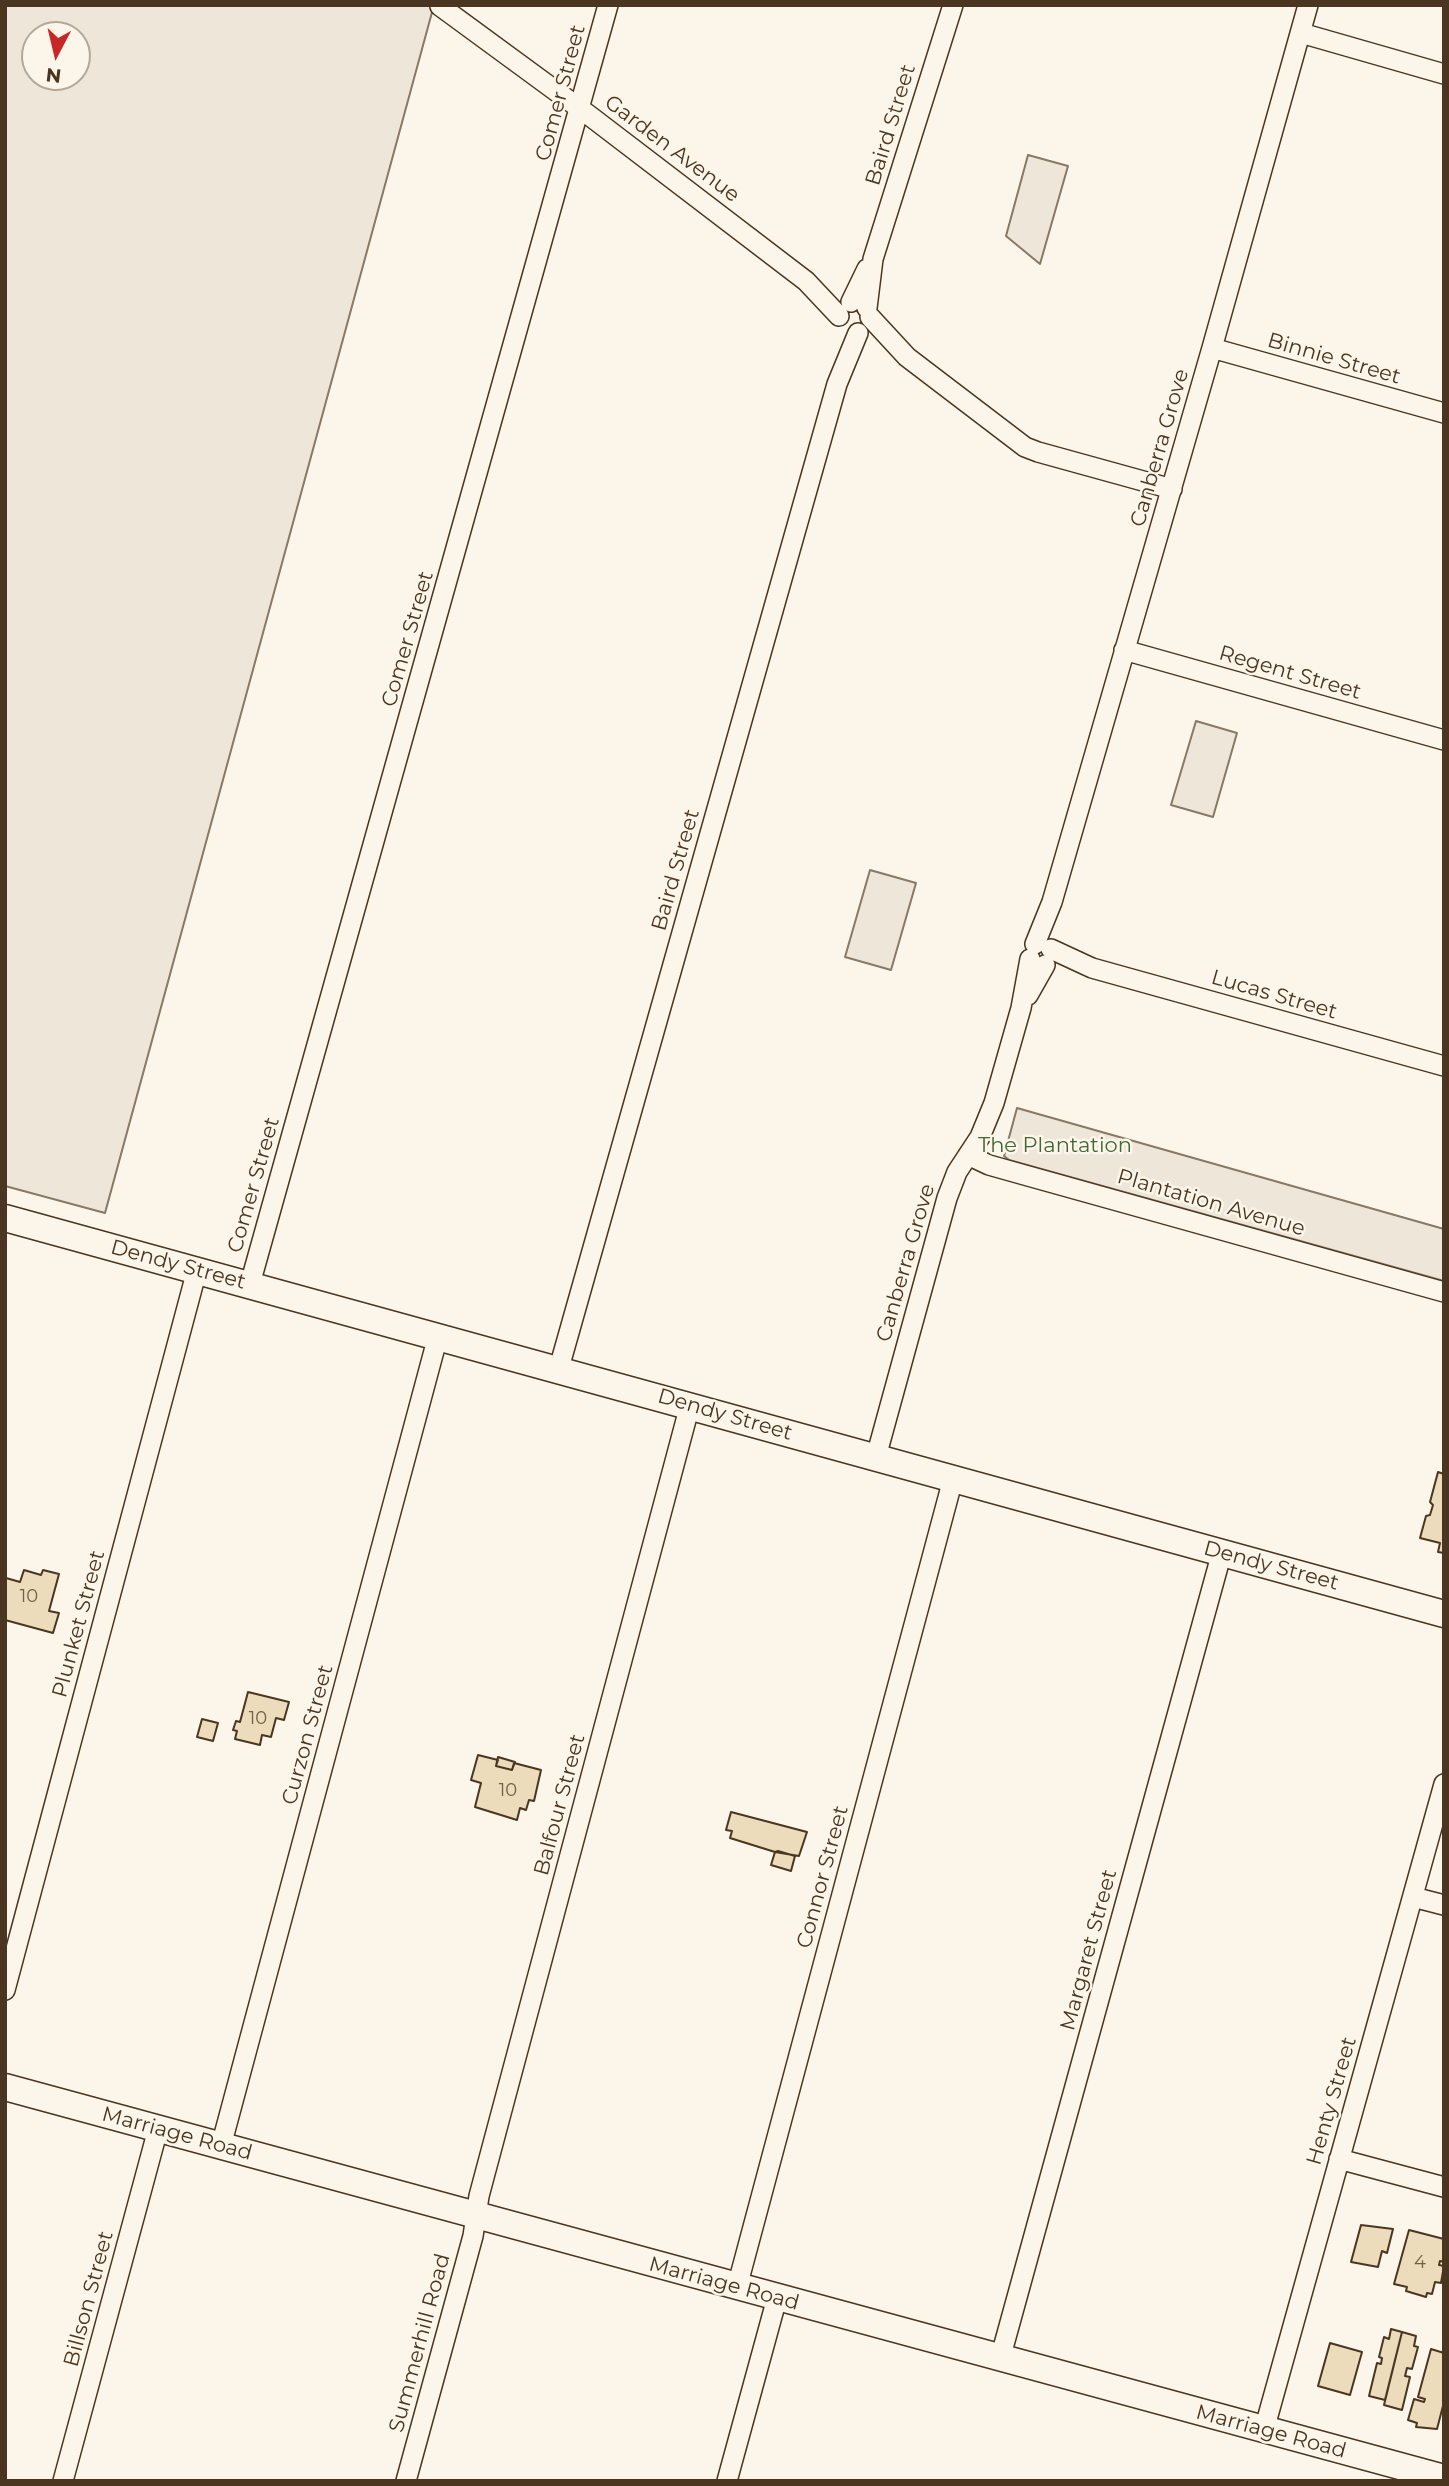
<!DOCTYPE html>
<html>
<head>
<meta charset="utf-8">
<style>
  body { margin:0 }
  #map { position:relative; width:1449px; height:2486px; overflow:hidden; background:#fbf6e9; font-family:Montserrat,sans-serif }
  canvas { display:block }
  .frame { position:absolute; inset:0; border:7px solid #4a3520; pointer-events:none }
  .north { position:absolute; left:21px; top:21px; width:70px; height:70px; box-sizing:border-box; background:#fbf6e9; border:2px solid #b4a999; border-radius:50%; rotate:187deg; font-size:19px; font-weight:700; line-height:28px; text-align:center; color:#4a3520 }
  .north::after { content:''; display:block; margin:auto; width:24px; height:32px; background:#c62828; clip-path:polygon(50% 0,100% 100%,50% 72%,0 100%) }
</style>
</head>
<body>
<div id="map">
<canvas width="1449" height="2486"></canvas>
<div class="frame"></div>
<div class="north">N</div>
</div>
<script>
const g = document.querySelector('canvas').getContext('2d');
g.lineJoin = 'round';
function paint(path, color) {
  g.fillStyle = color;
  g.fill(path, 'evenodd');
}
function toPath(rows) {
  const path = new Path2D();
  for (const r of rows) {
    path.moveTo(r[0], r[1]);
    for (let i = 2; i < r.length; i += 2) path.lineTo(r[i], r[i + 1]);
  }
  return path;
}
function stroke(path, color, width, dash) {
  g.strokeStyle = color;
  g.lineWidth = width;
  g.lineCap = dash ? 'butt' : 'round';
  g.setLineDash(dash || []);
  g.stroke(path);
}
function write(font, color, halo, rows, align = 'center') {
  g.font = font + ' Montserrat,sans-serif';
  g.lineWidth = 5;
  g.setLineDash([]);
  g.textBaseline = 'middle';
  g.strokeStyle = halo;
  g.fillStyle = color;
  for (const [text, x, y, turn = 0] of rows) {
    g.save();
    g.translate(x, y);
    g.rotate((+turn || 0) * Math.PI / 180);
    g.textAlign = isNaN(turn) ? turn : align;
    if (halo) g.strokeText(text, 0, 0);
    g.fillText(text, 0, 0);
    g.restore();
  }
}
const green = toPath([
  [5,5,434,5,105,1213,5,1186,5,5],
  [35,35,77,35,77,77,35,77,35,35],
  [1028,155,1068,166,1040,264,1006,236,1028,155],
  [1196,721,1237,733,1213,817,1171,805,1196,721],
  [870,870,916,883,891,970,845,957,870,870],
  [1017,1108,1444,1229,1444,1281,1009,1160,1004,1156,1017,1108]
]);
paint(green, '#ede6d9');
stroke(green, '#887966', 2);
const building = toPath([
  [1438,1472,1444,1474,1444,1553,1438,1552,1440,1543,1420,1538,1426,1516,1430,1515,1433,1505,1430,1502,1438,1472],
  [24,1570,41,1575,43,1570,59,1574,49,1611,59,1613,53,1633,5,1620,6,1578,20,1582,24,1570],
  [248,1692,289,1702,284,1720,276,1718,271,1737,262,1735,260,1745,235,1739,237,1731,233,1730,236,1721,240,1722,248,1692],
  [202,1719,218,1723,213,1741,197,1737,202,1719],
  [478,1755,498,1760,496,1766,512,1770,514,1763,541,1770,534,1801,529,1800,526,1810,520,1808,517,1820,475,1807,481,1783,471,1780,478,1755],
  [498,1757,515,1762,512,1770,496,1766,498,1757],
  [731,1812,807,1832,799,1856,775,1852,730,1838,732,1831,726,1830,731,1812],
  [778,1851,795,1856,791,1871,771,1865,775,1852,778,1851],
  [1361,2225,1393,2229,1387,2253,1382,2251,1378,2267,1351,2262,1361,2225],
  [1409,2230,1444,2239,1444,2262,1440,2261,1439,2265,1444,2266,1441,2283,1435,2282,1432,2294,1427,2293,1426,2297,1406,2291,1407,2287,1394,2284,1409,2230],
  [1391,2329,1402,2332,1385,2400,1369,2396,1377,2363,1381,2364,1382,2358,1379,2357,1384,2337,1389,2339,1391,2329],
  [1402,2332,1416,2336,1414,2346,1418,2347,1412,2369,1407,2368,1405,2376,1410,2377,1402,2410,1384,2405,1402,2332],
  [1330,2343,1362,2352,1350,2395,1318,2386,1330,2343],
  [1431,2349,1444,2353,1444,2402,1437,2429,1416,2427,1417,2423,1408,2420,1414,2399,1424,2402,1425,2399,1418,2397,1431,2349]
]);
paint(building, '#ecdcbc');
stroke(building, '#4a3520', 2);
const street = toPath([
  [440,6,590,116,806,281,839,316],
  [1301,33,1444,74],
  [851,302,867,269],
  [867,308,873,259,953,5],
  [870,317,907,357,1025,447,1038,452,1172,489],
  [1212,348,1444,413],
  [1124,650,1444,740],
  [1035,944,1052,902,1212,348,1308,5],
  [1051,949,1092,968,1444,1066],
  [1028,995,1045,965],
  [968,1155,989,1165,1021,1174,1444,1292],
  [250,1284,608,5],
  [559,1368,837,384,858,333],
  [876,1457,947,1198,957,1172,980,1137,994,1103,1021,1008,1030,959],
  [1413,1897,1444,1905],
  [5,1990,197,1270],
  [221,2146,438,1336],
  [1339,2159,1444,2187],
  [737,2287,953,1479],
  [1000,2359,1222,1552],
  [1264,2430,1444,1784],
  [63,2481,158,2129],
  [406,2481,473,2236,479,2196,690,1405],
  [727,2481,777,2298]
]);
const secondary = toPath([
  [5,1218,1444,1614],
  [5,2087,1444,2478]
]);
stroke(street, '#4a3520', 22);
stroke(secondary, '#4a3520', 29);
stroke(street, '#fbf6e9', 19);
stroke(secondary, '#fbf6e9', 26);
write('18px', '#725f47', null, [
  ["10",29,1597],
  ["10",258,1719],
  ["10",508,1791],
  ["4",1420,2263]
]);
write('21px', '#4a3520', '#fbf6e9', [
  ["Comer Street",561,93,-75],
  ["Baird Street",891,125,-73],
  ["Garden Avenue",672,149,37],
  ["Binnie Street",1334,359,16],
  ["Canberra Grove",1160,448,-74],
  ["Comer Street",408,639,-74],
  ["Regent Street",1290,673,16],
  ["Baird Street",676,870,-74],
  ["Lucas Street",1274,995,16],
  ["Comer Street",254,1185,-74],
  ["Plantation Avenue",1211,1203,16],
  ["Canberra Grove",906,1263,-74],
  ["Dendy Street",178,1265,15],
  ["Dendy Street",725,1415,16],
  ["Dendy Street",1271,1566,15],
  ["Plunket Street",79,1624,-75],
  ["Curzon Street",308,1735,-75],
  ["Balfour Street",560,1805,-75],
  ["Connor Street",823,1877,-75],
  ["Margaret Street",1089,1950,-75],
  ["Henty Street",1332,2101,-74],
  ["Marriage Road",177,2134,15],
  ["Marriage Road",724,2284,15],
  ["Billson Street",89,2299,-75],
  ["Summerhill Road",420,2343,-75],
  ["Marriage Road",1271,2432,15]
]);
write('21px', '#436837', '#fbf6e9', [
  ["The Plantation",1055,1146]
]);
</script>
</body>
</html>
